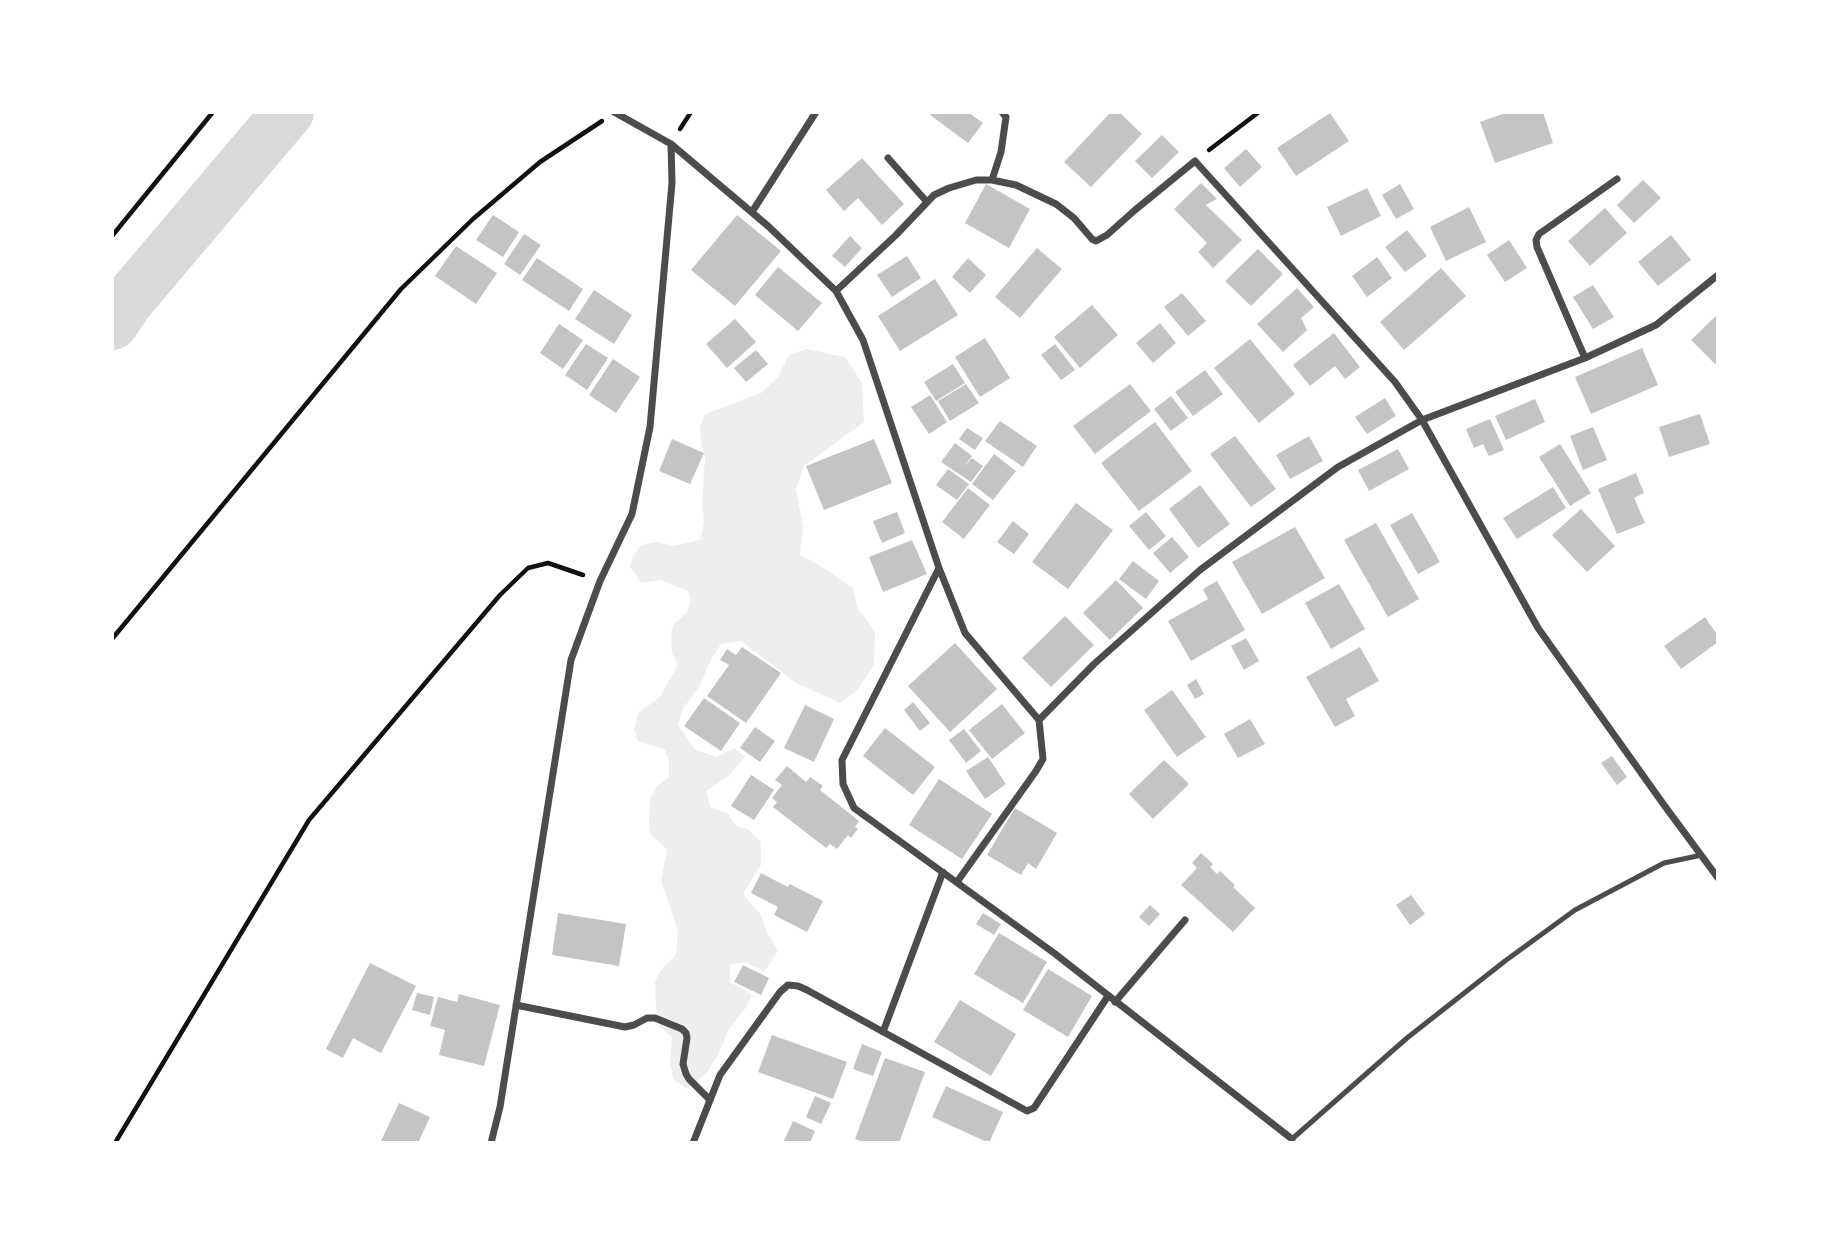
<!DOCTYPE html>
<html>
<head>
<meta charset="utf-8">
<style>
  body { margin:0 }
  #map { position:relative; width:1830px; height:1255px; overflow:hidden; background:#fff; font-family:Figtree,sans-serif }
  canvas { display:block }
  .frame { position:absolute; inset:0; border:114px solid #fff; pointer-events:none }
</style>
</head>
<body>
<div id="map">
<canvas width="1830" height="1255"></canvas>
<div class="frame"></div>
</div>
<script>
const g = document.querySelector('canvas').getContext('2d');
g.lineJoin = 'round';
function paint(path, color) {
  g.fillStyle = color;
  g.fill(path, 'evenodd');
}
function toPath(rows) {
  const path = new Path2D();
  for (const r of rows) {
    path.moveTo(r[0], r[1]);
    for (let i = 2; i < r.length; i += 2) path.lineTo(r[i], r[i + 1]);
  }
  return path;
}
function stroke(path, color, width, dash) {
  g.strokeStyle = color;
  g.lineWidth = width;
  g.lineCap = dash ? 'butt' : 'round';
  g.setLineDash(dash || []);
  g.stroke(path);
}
paint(toPath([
  [807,349,845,357,862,383,864,422,804,466,796,489,803,527,800,555,819,565,854,589,857,607,875,632,874,665,858,689,841,703,796,683,741,641,721,644,711,659,701,684,682,710,678,725,695,750,717,757,734,748,745,757,729,776,706,791,710,807,728,813,736,826,748,829,761,842,761,865,743,894,761,915,767,932,778,951,764,972,746,962,730,964,730,982,752,995,745,1009,729,1029,718,1055,706,1074,687,1089,673,1079,670,1060,672,1037,660,1027,656,1008,655,982,660,971,676,955,678,931,661,881,667,849,650,834,649,823,650,799,657,786,669,777,669,763,665,750,638,741,634,731,638,713,660,697,678,665,672,653,671,636,673,625,687,612,691,600,688,591,660,580,641,583,630,567,633,556,641,545,657,542,673,546,700,540,704,523,702,504,705,456,701,444,700,426,705,414,761,393,778,377,789,355]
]), '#eee');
stroke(toPath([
  [112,324,127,302,288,112]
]), '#d9d9d9', 52);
paint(toPath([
  [932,112,968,112,983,123,968,143,930,115],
  [1111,112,1119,112,1142,134,1091,187,1064,162],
  [1508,112,1543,112,1553,143,1495,163,1480,122],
  [1330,113,1349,141,1296,176,1277,148],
  [1162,135,1179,152,1152,178,1135,161],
  [1246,149,1262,167,1240,187,1224,168],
  [862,158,904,204,882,225,858,198,844,211,826,190],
  [1643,180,1661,198,1634,223,1617,205],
  [1201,183,1217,199,1206,205,1242,240,1213,268,1198,252,1207,243,1174,209],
  [986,184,1030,209,1009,248,965,223],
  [1400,184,1414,209,1396,219,1382,195],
  [1367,188,1381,216,1341,236,1327,207],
  [1469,207,1486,242,1446,261,1430,227],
  [1605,208,1627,233,1590,266,1568,241],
  [493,215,519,232,503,257,476,240],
  [737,215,781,251,735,306,691,270],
  [1407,230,1427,256,1405,272,1385,247],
  [524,234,541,245,520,275,504,264],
  [1671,235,1691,260,1658,286,1638,262],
  [850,236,862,248,845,267,832,256],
  [1509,240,1527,268,1505,282,1487,255],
  [456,246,497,273,476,304,435,276],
  [1037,248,1062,269,1020,318,995,297],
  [1258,249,1283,274,1251,306,1225,281],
  [907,256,921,278,892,297,877,275],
  [1377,257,1392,278,1367,297,1352,276],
  [537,258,583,289,569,311,522,280],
  [968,258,986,275,970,293,952,277],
  [778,267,822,303,798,331,755,295],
  [1441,268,1466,296,1404,350,1380,322],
  [935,279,958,315,900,351,878,316],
  [1593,285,1614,317,1593,329,1573,297],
  [1297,288,1314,307,1301,318,1307,330,1283,352,1257,324],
  [594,290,632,315,614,344,575,319],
  [1182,293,1206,321,1188,336,1164,307],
  [1092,305,1118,335,1080,368,1054,337],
  [1718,314,1718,363,1716,365,1691,340],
  [735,319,756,342,727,368,706,344],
  [1160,323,1176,343,1153,363,1136,343],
  [559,324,583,340,563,369,540,353],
  [1334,333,1360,367,1345,379,1335,366,1310,386,1293,365],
  [985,338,1010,378,980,397,955,357],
  [1250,339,1295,394,1259,423,1214,368],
  [586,344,608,358,587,390,565,375],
  [1055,344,1075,370,1061,380,1041,355],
  [1642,348,1658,385,1591,414,1575,377],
  [756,350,768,364,746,382,734,368],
  [613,359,640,377,616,413,589,395],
  [953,364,965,383,936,401,924,382],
  [1205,370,1223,394,1193,416,1175,392],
  [966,384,979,403,950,421,938,401],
  [1130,384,1151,411,1095,454,1073,426],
  [930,395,947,422,929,434,911,407],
  [1171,396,1188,418,1171,431,1154,409],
  [1385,398,1396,416,1367,434,1355,417],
  [1535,399,1545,422,1506,440,1495,416],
  [1700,414,1710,444,1669,457,1659,427],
  [1490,419,1504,450,1489,456,1483,444,1474,448,1466,429],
  [1000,421,1037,446,1023,467,985,441],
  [1155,422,1192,471,1139,511,1101,463],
  [1593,427,1607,460,1583,470,1570,436],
  [967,428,983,438,975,450,959,439],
  [1235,436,1276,489,1251,507,1210,454],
  [1309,436,1323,461,1290,479,1276,455],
  [672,439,704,453,690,484,659,471],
  [874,439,892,483,824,510,806,466],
  [955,443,972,456,964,467,972,458,983,466,971,482,941,462],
  [1560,444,1591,493,1570,506,1539,457],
  [1398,449,1409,469,1369,491,1358,470],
  [994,454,1016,471,993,500,972,484],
  [948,469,969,484,957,500,936,485],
  [1636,473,1644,493,1634,498,1645,523,1617,534,1598,489],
  [1200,485,1230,524,1198,548,1169,509],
  [1553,487,1566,508,1517,539,1503,518],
  [968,488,990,505,964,539,942,522],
  [1076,503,1113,530,1068,589,1032,562],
  [1581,509,1615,546,1587,572,1552,535],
  [897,512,905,533,882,543,873,521],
  [1146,512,1166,536,1149,550,1129,526],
  [1412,513,1440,562,1418,574,1390,525],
  [1013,521,1029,534,1014,554,997,542],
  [1376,523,1419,599,1388,617,1344,540],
  [1295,527,1325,578,1262,614,1232,562],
  [1172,537,1189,557,1170,573,1153,553],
  [912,540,927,574,883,592,869,557],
  [1133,561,1159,581,1146,599,1119,579],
  [1116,580,1143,608,1110,640,1083,613],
  [1217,581,1245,630,1191,661,1168,621,1208,599,1203,589],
  [1339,584,1365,629,1331,649,1305,603],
  [1065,616,1094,645,1051,687,1022,658],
  [1705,617,1718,636,1718,642,1681,669,1664,646],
  [1246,638,1259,661,1244,670,1231,646],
  [955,643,997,689,950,732,908,686],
  [742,647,781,673,746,723,707,696,729,665,720,660,727,649,736,655],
  [1360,647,1379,681,1346,699,1355,716,1335,727,1306,677],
  [1196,679,1204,694,1195,699,1187,685],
  [1172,690,1206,737,1177,757,1144,710],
  [704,698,740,723,721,751,684,726],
  [913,702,930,723,920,731,904,710],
  [1002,704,1025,733,992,759,969,730],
  [805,705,834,719,814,762,784,748],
  [1250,719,1265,744,1238,758,1224,734],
  [755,727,775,741,760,762,740,748],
  [885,728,935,767,913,795,863,756],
  [964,729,981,751,966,763,949,740],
  [1612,756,1627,777,1617,785,1601,763],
  [988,757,1006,784,985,799,966,771],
  [1164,760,1189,784,1153,819,1129,794],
  [787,766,806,782,810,777,823,786,820,790,859,821,855,827,858,829,851,838,848,835,837,849,830,844,826,848,773,807,777,802,772,798,782,785,775,780],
  [751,775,774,790,754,820,731,806],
  [939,779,992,814,962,859,909,825],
  [1015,808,1057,833,1036,869,1028,863,1021,875,987,855],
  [1201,853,1213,864,1210,867,1217,874,1220,871,1235,885,1233,887,1255,908,1233,932,1181,885,1197,868,1192,863],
  [761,873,788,887,790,884,823,901,807,932,774,915,778,907,751,893],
  [1411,895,1425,914,1410,925,1396,905],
  [1150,905,1160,914,1149,926,1139,917],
  [558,913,626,924,619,966,552,955],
  [983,913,1001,924,994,935,976,924],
  [999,933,1047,962,1023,1003,974,974],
  [370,963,416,986,381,1053,353,1038,343,1058,326,1049],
  [743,965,769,978,761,995,734,982],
  [1048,969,1092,996,1068,1037,1023,1010],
  [417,993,434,997,430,1015,412,1010],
  [459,994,500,1005,484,1066,439,1055,445,1030,430,1026,438,997,457,1002],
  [960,1000,1016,1034,991,1076,934,1042],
  [772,1035,847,1062,833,1099,758,1072],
  [862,1044,882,1052,873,1076,853,1069],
  [885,1058,925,1072,899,1143,865,1143,855,1139],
  [946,1086,1003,1112,989,1143,932,1117],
  [815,1096,831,1103,821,1124,806,1117],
  [399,1103,430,1117,418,1143,380,1143],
  [793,1121,815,1131,810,1143,783,1143]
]), '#c4c4c4');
stroke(toPath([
  [680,129,691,112],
  [1209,150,1259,112],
  [112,236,213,112],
  [112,639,401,289,473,219,540,162,602,121],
  [115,1143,309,820,500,595,528,568,548,563,583,575]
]), '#111', 4.5);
stroke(toPath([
  [1292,1139,1407,1038,1505,961,1575,910,1664,863,1702,855]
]), '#4c4c4c', 5);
stroke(toPath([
  [614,112,671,144,768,226,836,291,863,340,939,568,965,633,1039,720,1043,759,1036,771,957,882],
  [888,158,927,202],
  [992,180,1001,152,1006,117,1002,112],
  [752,212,816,112],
  [836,291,896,235,934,195,949,188,976,180,992,180,1016,185,1056,204,1074,218,1092,239,1096,241,1107,235,1135,210,1195,161,1395,382,1422,420,1538,628,1664,805,1718,878],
  [1585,358,1537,247,1536,240,1539,234,1617,179],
  [939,568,842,760,843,784,854,808,1054,953,1292,1139],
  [1039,720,1094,664,1200,570,1338,467,1422,420,1585,358,1656,325,1718,275],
  [1115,1002,1185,920],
  [516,1005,625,1027,634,1025,647,1018,655,1018,682,1029,686,1033,687,1038,683,1064,686,1074,689,1079,709,1099],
  [883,1032,943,872],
  [491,1143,500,1107,571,660,600,581,632,514,650,427,672,183,671,144],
  [693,1143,720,1075,780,992,788,985,798,986,807,990,1027,1111,1034,1108,1108,996]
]), '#4c4c4c', 7);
</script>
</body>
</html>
